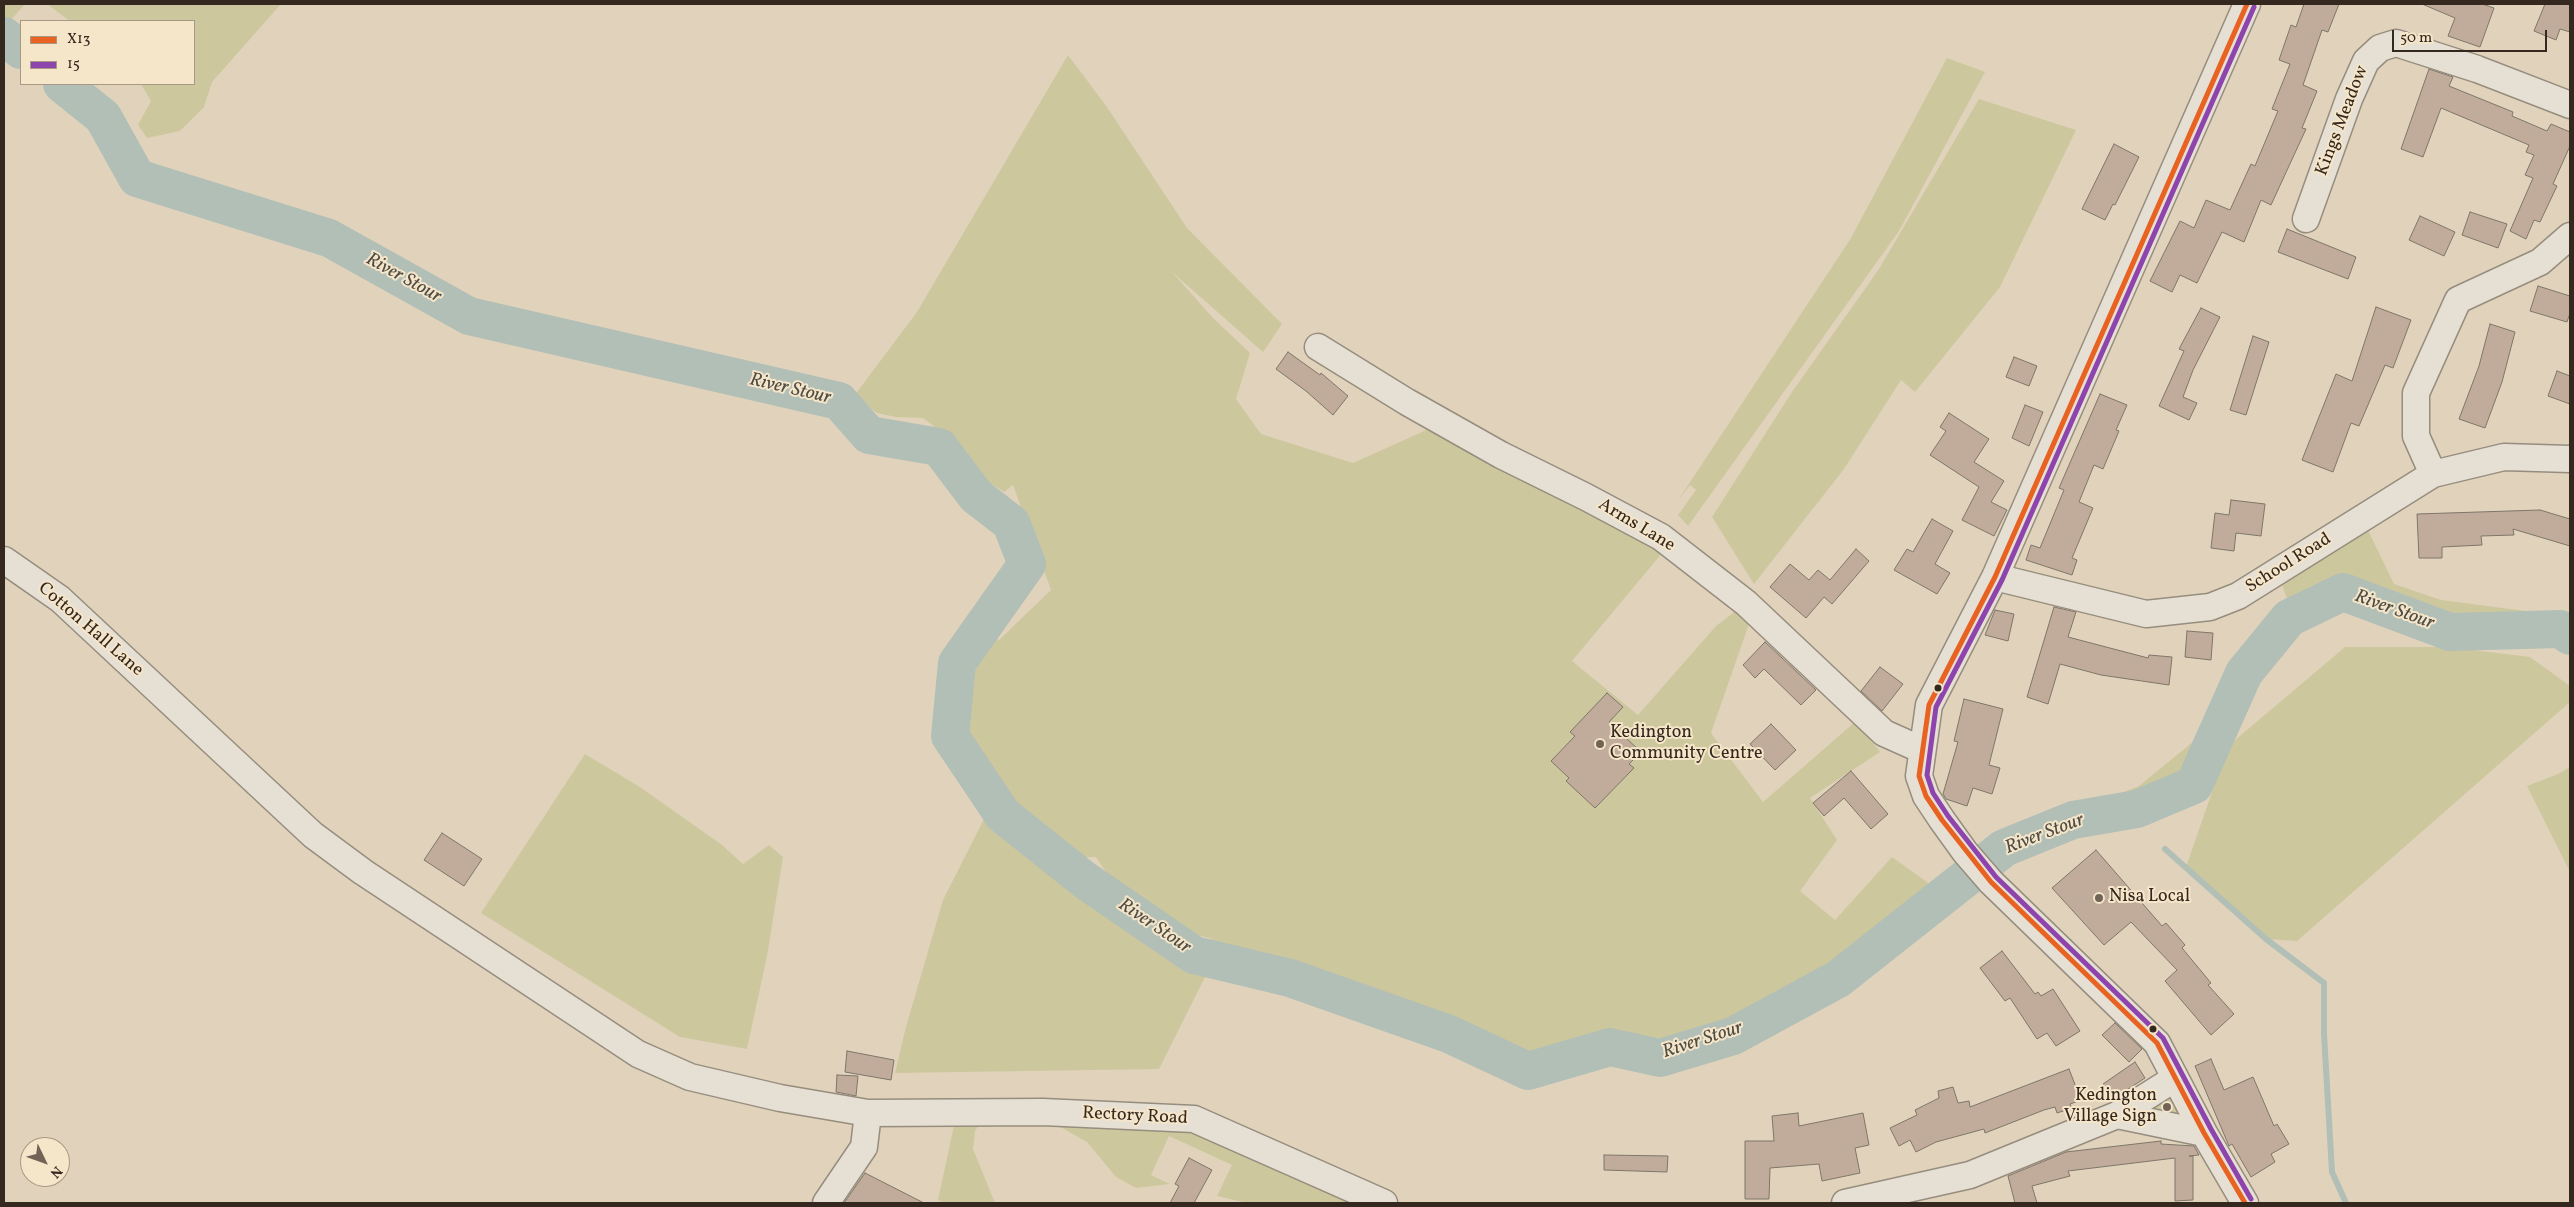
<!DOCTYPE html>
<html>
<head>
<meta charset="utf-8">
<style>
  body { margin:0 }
  #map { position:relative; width:2574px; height:1207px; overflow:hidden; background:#e1d3bb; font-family:Vollkorn,serif }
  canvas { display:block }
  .frame { position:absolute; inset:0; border:5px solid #34281f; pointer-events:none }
  .legend { position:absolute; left:20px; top:20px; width:175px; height:65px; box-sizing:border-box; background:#f5e5c9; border:1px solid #a89985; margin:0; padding:6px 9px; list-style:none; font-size:15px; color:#34281f }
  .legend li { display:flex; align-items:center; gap:10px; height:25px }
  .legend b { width:25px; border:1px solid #a89985 }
  .north { position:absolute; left:20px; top:1137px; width:50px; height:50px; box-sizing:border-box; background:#f5e5c9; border:1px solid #a89985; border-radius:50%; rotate:132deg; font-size:14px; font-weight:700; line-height:20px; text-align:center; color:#34281f }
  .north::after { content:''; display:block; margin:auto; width:18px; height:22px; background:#716456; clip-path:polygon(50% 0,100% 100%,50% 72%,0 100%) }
  .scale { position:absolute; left:2392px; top:30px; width:155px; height:22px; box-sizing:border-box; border:2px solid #34281f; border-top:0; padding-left:6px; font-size:15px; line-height:18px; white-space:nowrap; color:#34281f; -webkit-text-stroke:4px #f5e5c9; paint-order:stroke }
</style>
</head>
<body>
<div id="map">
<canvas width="2574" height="1207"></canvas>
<div class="frame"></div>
<ul class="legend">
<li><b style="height:6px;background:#e86222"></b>X13</li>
<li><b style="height:6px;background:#8e44ad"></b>15</li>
</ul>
<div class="north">N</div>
<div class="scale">50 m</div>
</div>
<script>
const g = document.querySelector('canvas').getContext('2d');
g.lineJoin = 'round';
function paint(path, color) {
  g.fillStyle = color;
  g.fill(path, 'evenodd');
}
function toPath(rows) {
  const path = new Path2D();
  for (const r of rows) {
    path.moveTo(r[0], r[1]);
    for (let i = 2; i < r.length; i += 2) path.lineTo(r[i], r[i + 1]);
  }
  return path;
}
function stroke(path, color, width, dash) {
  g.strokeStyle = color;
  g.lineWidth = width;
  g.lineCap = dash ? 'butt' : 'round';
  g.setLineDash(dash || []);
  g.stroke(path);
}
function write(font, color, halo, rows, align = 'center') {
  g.font = font + ' Vollkorn,serif';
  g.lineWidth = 4;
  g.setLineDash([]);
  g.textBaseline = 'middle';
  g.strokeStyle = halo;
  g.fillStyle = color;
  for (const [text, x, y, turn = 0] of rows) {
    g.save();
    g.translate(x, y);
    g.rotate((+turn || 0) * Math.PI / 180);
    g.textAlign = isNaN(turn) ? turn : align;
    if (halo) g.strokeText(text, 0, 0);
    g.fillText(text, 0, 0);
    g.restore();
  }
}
paint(toPath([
  [4,4,25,4,10,21,4,16],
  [47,4,281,4,212,82,204,107,180,131,147,138,138,125,151,101,141,84,194,84,194,21,70,21],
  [1068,55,1107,107,1187,228,1282,324,1263,352,1172,272,1213,318,1250,353,1236,399,1261,434,1353,463,1431,428,1663,552,1572,661,1638,715,1716,626,1746,603,1750,621,1711,733,1763,802,1856,721,1880,752,1810,798,1837,840,1800,891,1835,920,1892,857,1931,885,1961,862,1980,884,1960,894,1847,987,1784,1030,1718,1054,1654,1061,1608,1058,1537,1076,1510,1072,1440,1040,1211,965,1159,1069,895,1073,906,1027,943,900,987,813,1004,831,1156,938,1168,944,1192,947,1211,964,1212,939,1169,927,1111,880,1096,857,1073,857,1038,831,1026,819,1012,799,1004,800,980,776,971,759,959,724,956,684,961,660,987,616,997,632,998,641,1051,590,1013,485,1004,492,968,469,953,451,943,433,923,418,896,417,877,413,854,396,917,312],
  [1947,58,1985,72,1899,231,1688,526,1678,515,1696,490,1690,485,1677,502,1851,238],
  [1979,99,2076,130,2000,287,1915,392,1901,380,1844,469,1754,584,1712,517,1792,392,1879,269],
  [2368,530,2394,584,2441,600,2557,615,2570,623,2570,644,2540,634,2447,639,2350,608,2315,616,2287,635,2253,677,2218,762,2198,792,2166,817,2127,819,2093,825,2009,862,1996,870,1979,854,2017,835,2139,786,2194,741,2227,677,2289,604,2282,585],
  [2345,647,2448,647,2530,657,2570,686,2570,702,2297,941,2266,939,2186,867,2228,746],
  [585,754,640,787,722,845,743,864,769,845,783,857,767,956,747,1049,680,1037,481,913],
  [2570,767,2570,872,2527,786,2558,774],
  [2171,1094,2183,1118,2150,1108],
  [1170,1118,1361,1203,1243,1202,1217,1196,1232,1165,1169,1136,1151,1175,1170,1184,1136,1188,1116,1177,1087,1142,1048,1120],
  [955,1121,982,1121,975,1131,973,1149,995,1203,945,1203,938,1200]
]), '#cdc79e');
stroke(toPath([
  [2165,849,2266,939,2324,983,2324,1034,2332,1172,2346,1203]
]), '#b2bfb6', 6);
stroke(toPath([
  [4,36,21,50],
  [62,84,103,117,137,178,329,238,469,316,839,401,869,435,939,447,976,496,1011,523,1027,564,957,663,950,736,1003,815,1086,881,1194,955,1290,978,1449,1034,1528,1071,1610,1047,1660,1058,1733,1036,1838,979,2004,848,2073,820,2137,809,2194,785,2244,673,2289,618,2343,592,2450,632,2560,629,2570,636]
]), '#b2bfb6', 38);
const building = toPath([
  [2304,4,2339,4,2328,32,2322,30,2303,85,2317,91,2302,128,2306,129,2271,205,2261,200,2244,242,2222,232,2197,283,2180,275,2172,292,2150,281,2180,221,2194,228,2206,200,2230,210,2251,164,2255,166,2278,111,2272,109,2290,64,2279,60,2291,25,2296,27,2304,4],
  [2422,4,2482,4,2494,8,2480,47,2448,36,2455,18,2422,4],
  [2545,4,2570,4,2570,32,2560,29,2556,40,2534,31,2545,4],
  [2429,69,2453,77,2449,86,2513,112,2512,116,2547,131,2551,124,2570,132,2570,146,2553,184,2557,186,2540,222,2534,220,2526,239,2510,231,2533,178,2525,175,2534,155,2526,152,2529,145,2441,108,2423,157,2401,149,2429,69],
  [2114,144,2139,157,2115,205,2113,204,2105,220,2082,209,2114,144],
  [2470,212,2507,224,2498,248,2462,235,2470,212],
  [2420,216,2455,232,2444,256,2409,240,2420,216],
  [2287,229,2356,257,2348,279,2278,252,2287,229],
  [2538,286,2570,296,2570,313,2567,322,2530,311,2538,286],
  [2376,307,2411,320,2393,368,2385,365,2359,426,2351,423,2333,472,2302,460,2336,374,2352,381,2376,307],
  [2201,308,2220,317,2193,370,2183,397,2197,403,2189,420,2159,406,2184,351,2179,349,2201,308],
  [2490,324,2515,332,2502,382,2485,428,2459,419,2479,366,2490,324],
  [2253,336,2269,342,2246,415,2230,410,2253,336],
  [1288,352,1320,375,1321,373,1348,396,1333,415,1306,391,1276,369,1288,352],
  [2014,357,2037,366,2029,386,2006,377,2014,357],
  [2557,371,2570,376,2570,404,2548,396,2557,371],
  [2100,394,2127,405,2116,430,2119,431,2103,469,2094,465,2079,502,2093,508,2072,558,2077,560,2072,575,2026,560,2031,545,2040,548,2064,490,2059,488,2100,394],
  [2025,405,2043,412,2029,446,2012,438,2025,405],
  [1949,413,1989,439,1974,462,2004,481,1991,502,2007,510,1994,536,1962,520,1979,487,1930,455,1946,431,1940,427,1949,413],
  [2231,500,2265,504,2261,536,2236,533,2234,551,2211,548,2215,513,2229,515,2231,500],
  [2540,510,2570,519,2570,546,2513,529,2514,535,2481,536,2482,545,2442,547,2442,558,2419,558,2417,514,2540,510],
  [1932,519,1953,531,1935,564,1950,573,1937,594,1894,570,1907,549,1913,552,1932,519],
  [1856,549,1869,561,1832,604,1824,597,1806,618,1770,587,1790,564,1809,580,1818,570,1830,580,1856,549],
  [2054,607,2076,612,2068,637,2148,658,2149,655,2172,657,2169,685,2101,675,2060,664,2048,704,2027,697,2054,607],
  [1995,610,2014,614,2008,641,1985,635,1995,610],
  [2187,631,2213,633,2211,660,2185,657,2187,631],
  [1765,642,1816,690,1801,705,1764,669,1755,678,1743,665,1765,642],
  [1880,667,1903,684,1882,711,1861,691,1880,667],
  [1607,693,1623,707,1609,722,1641,752,1629,764,1634,768,1595,808,1566,781,1569,778,1551,761,1575,736,1570,732,1607,693],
  [1964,699,2003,709,1989,765,2000,768,1992,794,1973,788,1967,806,1946,799,1943,794,1958,742,1954,741,1964,699],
  [1771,724,1796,750,1775,770,1750,744,1771,724],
  [1851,771,1888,814,1871,829,1844,798,1824,816,1813,803,1851,771],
  [442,833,482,859,464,886,424,860,442,833],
  [2096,850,2162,926,2166,923,2185,945,2182,948,2211,983,2208,985,2234,1014,2211,1035,2165,981,2177,970,2131,922,2104,945,2052,888,2096,850],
  [2002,951,2035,994,2038,992,2041,996,2053,989,2080,1031,2056,1046,2047,1033,2037,1039,2010,998,2005,1001,1980,968,2002,951],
  [2115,1023,2142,1049,2129,1062,2102,1035,2115,1023],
  [847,1051,894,1060,891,1080,845,1072,847,1051],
  [2211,1059,2224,1090,2253,1077,2274,1126,2277,1124,2289,1144,2271,1154,2275,1162,2251,1177,2232,1144,2229,1146,2195,1066,2211,1059],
  [2135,1062,2145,1078,2113,1099,2103,1084,2135,1062],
  [2069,1069,2081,1100,2070,1104,2072,1108,2057,1113,2055,1107,2044,1110,1985,1133,1984,1129,1936,1142,1916,1152,1910,1140,1899,1146,1890,1128,1917,1115,1915,1110,1939,1098,1938,1091,1953,1087,1958,1103,1969,1101,1970,1107,2069,1069],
  [837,1075,858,1076,856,1096,836,1092,837,1075],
  [1798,1113,1799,1126,1863,1113,1869,1145,1855,1148,1860,1173,1822,1181,1819,1164,1770,1168,1769,1199,1745,1199,1745,1141,1774,1141,1772,1116,1798,1113],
  [2161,1141,2161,1144,2194,1146,2199,1155,2189,1156,2193,1156,2193,1200,2175,1201,2175,1158,2068,1171,2070,1176,2032,1186,2037,1203,2015,1203,2008,1176,2066,1152,2161,1141],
  [1604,1155,1668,1156,1667,1172,1604,1170,1604,1155],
  [1189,1158,1212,1170,1194,1203,1170,1203,1179,1186,1175,1184,1189,1158],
  [865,1173,924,1203,844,1203,865,1173]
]);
paint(building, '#c1ac9b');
stroke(building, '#7e7669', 1);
const minor = toPath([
  [2306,219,2349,99,2366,61,2380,48,2396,43,2477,69,2570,105],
  [1318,347,1407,402,1501,455,1586,497,1661,537,1746,603,1884,733,1922,750],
  [2433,474,2416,436,2416,393,2458,300,2540,262,2570,236],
  [4,560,60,599,313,835,363,872,638,1054,690,1077,780,1098,868,1113,1043,1112,1194,1119,1384,1203],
  [1995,577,2146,614,2210,607,2238,596,2433,474,2504,457,2570,459],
  [2117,1115,2204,1133],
  [826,1203,864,1147,868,1113],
  [1845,1203,1970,1175,2117,1115,2174,1079],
  [2245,1203,2204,1133,2157,1043,1991,882,1965,852,1942,820,1926,796,1919,776,1929,705,1995,577,2247,4]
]);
stroke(minor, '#968d7e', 29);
stroke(minor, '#e6dfd3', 26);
stroke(toPath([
  [2245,1203,2204,1133,2157,1043,1991,882,1942,820,1926,796,1919,776,1929,705,1995,577,2247,4]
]), '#e86222', 5);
stroke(toPath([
  [2251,1199,2211,1129,2163,1038,1996,877,1948,816,1933,793,1927,775,1936,707,2002,580,2254,7]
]), '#8e44ad', 5);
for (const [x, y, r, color] of [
  [1938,688,4.5,"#34281f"],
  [1600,744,5,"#716456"],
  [2099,898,5,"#716456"],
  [2153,1029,4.5,"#34281f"],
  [2167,1107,5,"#716456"]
]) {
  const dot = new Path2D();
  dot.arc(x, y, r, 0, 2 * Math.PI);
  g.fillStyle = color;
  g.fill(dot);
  stroke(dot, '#f5e5c9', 2);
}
write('18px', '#34281f', '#f5e5c9', [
  ["Kings Meadow",2343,121,-69],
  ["Arms Lane",1636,526,31],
  ["School Road",2289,564,-32],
  ["Cotton Hall Lane",90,630,41],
  ["Rectory Road",1135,1117,3]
]);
write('18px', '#34281f', '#f5e5c9', [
  ["Kedington",1610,734],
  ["Community Centre",1610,755],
  ["Nisa Local",2109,898],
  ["Kedington",2157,1097,"right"],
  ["Village Sign",2157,1118,"right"]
], 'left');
write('italic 19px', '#4e4c44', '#f5e5c9', [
  ["River Stour",403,279,29],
  ["River Stour",790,390,13],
  ["River Stour",2394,611,20],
  ["River Stour",2045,835,-21],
  ["River Stour",1154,927,34],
  ["River Stour",1703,1041,-18]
]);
</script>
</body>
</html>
